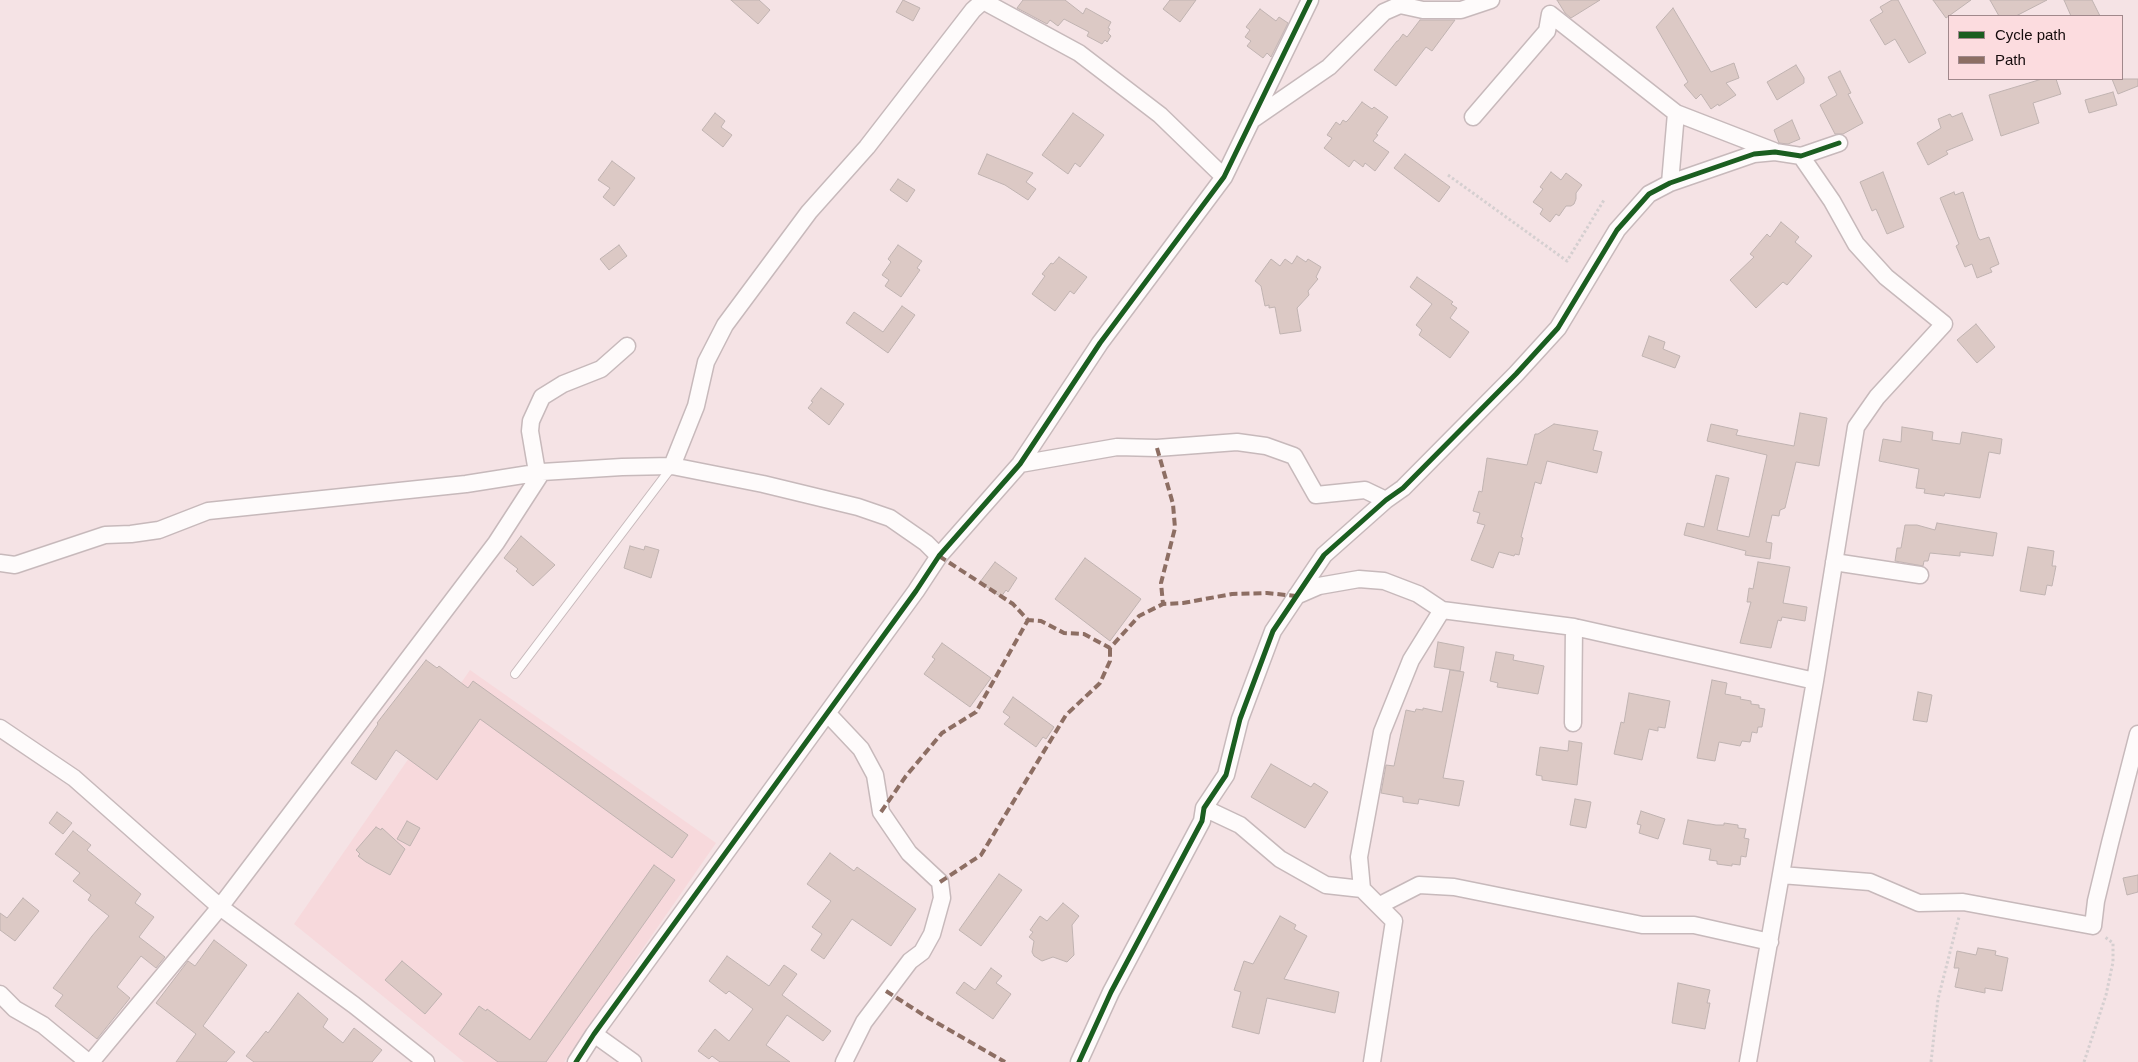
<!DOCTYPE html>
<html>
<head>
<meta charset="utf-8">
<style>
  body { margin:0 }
  #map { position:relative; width:2138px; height:1062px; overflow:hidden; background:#f5e3e5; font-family:Helvetica,sans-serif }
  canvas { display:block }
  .legend { position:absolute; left:1948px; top:15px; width:175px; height:65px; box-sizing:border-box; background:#fcdcdf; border:1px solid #a0888b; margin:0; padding:6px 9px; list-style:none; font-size:15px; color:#150b0c }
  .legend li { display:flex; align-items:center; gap:10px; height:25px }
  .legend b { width:25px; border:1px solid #a0888b }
</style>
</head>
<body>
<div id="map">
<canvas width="2138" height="1062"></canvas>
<ul class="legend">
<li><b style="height:6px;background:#1b5e20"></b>Cycle path</li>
<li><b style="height:6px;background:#8d6e63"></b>Path</li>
</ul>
</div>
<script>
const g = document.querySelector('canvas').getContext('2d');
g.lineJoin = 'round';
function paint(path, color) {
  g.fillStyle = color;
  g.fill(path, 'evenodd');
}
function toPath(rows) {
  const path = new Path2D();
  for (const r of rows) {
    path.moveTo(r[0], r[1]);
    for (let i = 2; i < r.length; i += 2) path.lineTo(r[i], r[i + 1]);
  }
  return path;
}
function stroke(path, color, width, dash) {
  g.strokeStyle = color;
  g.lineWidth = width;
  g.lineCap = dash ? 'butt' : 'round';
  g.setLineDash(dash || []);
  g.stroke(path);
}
paint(toPath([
  [470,670,716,843,564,1062,464,1062,294,924]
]), '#f7d9dc');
const building = toPath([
  [731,0,759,0,770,10,758,24,731,0],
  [903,0,920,8,913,21,896,12,903,0],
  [1023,0,1065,0,1083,14,1086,8,1111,22,1108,28,1110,29,1108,33,1111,36,1107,42,1105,40,1102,44,1087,36,1089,32,1064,19,1058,26,1050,20,1047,24,1017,8,1023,0],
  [1170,0,1196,0,1180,22,1163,9,1170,0],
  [1557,0,1600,0,1571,18,1565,13,1557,0],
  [1892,0,1898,0,1926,53,1909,63,1895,39,1885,45,1870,20,1883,12,1880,7,1892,0],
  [1933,0,1971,0,1946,18,1933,0],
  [1990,0,2047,0,2016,16,1999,16,1990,0],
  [2064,0,2092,0,2100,16,2071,16,2064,0],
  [1673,8,1711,72,1734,63,1739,78,1726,83,1736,95,1719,106,1718,104,1711,109,1701,94,1696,99,1684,85,1688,82,1656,27,1673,8],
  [1260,9,1276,21,1279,17,1288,23,1271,57,1267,53,1263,58,1247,46,1251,41,1245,37,1250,30,1246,27,1260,9],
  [1420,20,1455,20,1432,51,1426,47,1396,86,1374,70,1397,41,1398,41,1403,34,1407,37,1420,20],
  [1796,65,1804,78,1804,83,1777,100,1767,82,1796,65],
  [1840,71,1851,93,1848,94,1863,123,1843,134,1835,134,1820,105,1837,95,1828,77,1840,71],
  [2042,79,2056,79,2061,94,2033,103,2039,123,2001,136,1989,95,2042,79],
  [2112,79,2138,79,2138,86,2118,94,2112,79],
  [2113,92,2117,105,2089,113,2085,100,2113,92],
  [1362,102,1372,109,1374,107,1388,117,1376,134,1378,135,1373,141,1389,152,1375,171,1365,163,1363,167,1354,160,1349,167,1324,148,1332,138,1327,135,1336,122,1340,125,1343,120,1346,122,1349,119,1362,102],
  [715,113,725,121,721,127,732,135,723,147,702,130,715,113],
  [1073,113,1104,135,1080,167,1075,163,1068,174,1042,155,1073,113],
  [1962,113,1973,140,1946,151,1948,154,1928,165,1917,143,1941,128,1938,119,1950,114,1952,117,1962,113],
  [1792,120,1800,139,1788,144,1779,143,1774,130,1792,120],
  [987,154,1033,173,1026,182,1036,189,1028,200,1005,185,978,174,987,154],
  [1405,154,1450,187,1439,202,1394,168,1405,154],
  [612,161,635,178,614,206,603,197,610,188,598,180,612,161],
  [1551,172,1561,180,1566,173,1582,185,1576,193,1576,199,1574,204,1571,206,1566,206,1559,216,1556,214,1550,222,1540,214,1543,209,1533,202,1543,189,1540,187,1551,172],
  [1883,172,1904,227,1887,234,1876,209,1872,211,1860,182,1883,172],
  [898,179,915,190,907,202,890,190,898,179],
  [1954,192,1955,195,1963,192,1978,237,1980,240,1989,237,1999,264,1990,268,1992,272,1977,278,1972,264,1965,267,1956,246,1959,244,1940,198,1954,192],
  [1781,222,1799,237,1795,242,1812,256,1787,285,1783,282,1756,308,1730,280,1754,257,1750,254,1767,234,1770,237,1781,222],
  [619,245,627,256,609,270,600,259,619,245],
  [898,245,922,261,917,268,920,270,901,297,885,286,889,280,882,275,891,262,888,259,898,245],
  [1297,256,1306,262,1308,259,1321,267,1316,277,1318,279,1308,291,1309,295,1297,308,1301,331,1280,334,1275,307,1269,308,1269,305,1265,306,1261,286,1255,281,1271,259,1280,266,1285,259,1292,264,1297,256],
  [1059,257,1087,277,1074,294,1070,291,1055,311,1032,294,1045,276,1042,274,1051,263,1053,264,1059,257],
  [1417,277,1453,302,1451,304,1457,308,1450,318,1469,332,1450,358,1419,335,1422,330,1416,325,1432,304,1410,287,1417,277],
  [902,306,915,315,888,353,846,323,854,312,883,332,902,306],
  [1976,324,1995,347,1977,363,1957,340,1976,324],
  [1649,336,1665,342,1663,349,1680,356,1675,368,1642,356,1649,336],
  [821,388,844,404,829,425,808,408,813,402,811,401,821,388],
  [1800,413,1827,418,1819,466,1796,462,1785,508,1780,510,1779,516,1772,515,1766,542,1772,543,1770,559,1745,555,1746,551,1684,535,1687,523,1704,527,1716,475,1729,478,1717,530,1749,537,1767,455,1707,441,1711,424,1738,430,1736,435,1794,446,1800,413],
  [1554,424,1598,431,1593,450,1602,452,1597,473,1547,461,1541,484,1535,482,1521,537,1523,538,1519,555,1515,554,1514,556,1499,552,1493,568,1471,560,1485,525,1477,523,1480,513,1473,511,1479,491,1482,492,1487,458,1527,465,1535,434,1538,434,1554,424],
  [1902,427,1933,432,1932,440,1960,444,1962,432,2002,439,2000,454,1989,452,1980,498,1945,493,1944,496,1924,493,1925,489,1916,488,1919,469,1879,461,1883,439,1901,442,1902,427],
  [1937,523,1997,533,1993,556,1960,552,1960,556,1930,553,1928,561,1924,561,1923,566,1895,561,1897,548,1901,548,1905,525,1917,525,1935,530,1937,523],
  [521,536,555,565,533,586,516,571,518,569,504,558,521,536],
  [630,546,644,550,645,546,659,550,651,578,624,568,630,546],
  [2028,547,2054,551,2052,566,2056,566,2052,586,2047,585,2045,595,2020,591,2028,547],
  [1085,558,1141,599,1110,641,1055,599,1085,558],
  [995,562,1017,578,1008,592,1006,590,1001,597,980,582,995,562],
  [1758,562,1790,567,1783,603,1807,607,1805,621,1782,617,1781,621,1778,620,1771,648,1740,643,1751,602,1747,602,1749,588,1753,589,1758,562],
  [1438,642,1464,647,1460,671,1434,667,1438,642],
  [942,643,991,678,970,707,924,674,935,659,932,657,942,643],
  [1496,652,1514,655,1513,660,1544,666,1538,694,1497,687,1498,683,1490,681,1496,652],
  [426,660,437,668,439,666,468,688,473,681,688,835,672,858,480,719,437,780,396,750,376,780,351,763,378,724,377,723,426,660],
  [1450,670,1464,672,1443,778,1464,781,1459,806,1419,799,1418,804,1403,802,1403,797,1381,793,1386,765,1394,766,1406,710,1415,712,1416,709,1423,710,1423,708,1442,712,1450,670],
  [1712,680,1727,683,1725,694,1741,697,1740,699,1751,701,1751,704,1759,705,1759,708,1765,709,1762,727,1758,727,1757,733,1752,732,1750,742,1742,741,1740,746,1719,742,1715,761,1697,758,1712,680],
  [1918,692,1932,695,1927,722,1913,720,1918,692],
  [1629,693,1670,701,1665,728,1658,727,1658,731,1649,729,1642,760,1614,754,1621,722,1624,723,1629,693],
  [1013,697,1054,727,1046,739,1043,737,1036,747,1004,724,1010,717,1003,712,1013,697],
  [1569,741,1582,743,1577,785,1542,780,1542,776,1536,775,1540,747,1568,751,1569,741],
  [1271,764,1311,787,1314,783,1328,792,1305,828,1251,797,1271,764],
  [1575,799,1591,802,1586,828,1570,825,1575,799],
  [1641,811,1665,819,1658,839,1639,833,1641,825,1637,824,1641,811],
  [57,812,72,823,63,834,49,823,57,812],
  [1688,820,1716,825,1724,825,1724,823,1738,825,1738,828,1746,829,1744,838,1749,839,1746,857,1741,856,1740,865,1732,864,1732,866,1717,864,1717,861,1709,860,1711,849,1683,844,1688,820],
  [407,821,420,828,410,846,397,839,407,821],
  [376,827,381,830,382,828,405,849,390,875,366,862,358,856,360,854,356,850,376,827],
  [73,831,91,845,87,850,141,894,135,903,154,917,139,937,165,957,156,968,141,956,117,987,130,998,97,1039,55,1006,63,995,53,988,92,936,109,916,88,900,91,895,73,881,80,873,55,854,73,831],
  [830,853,854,871,857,867,916,909,891,946,852,919,824,959,811,950,822,934,812,927,831,901,807,884,830,853],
  [654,865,675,880,546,1062,498,1062,459,1034,479,1006,486,1011,487,1009,530,1040,654,865],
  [999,874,1022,890,981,946,959,930,999,874],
  [2138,875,2138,892,2127,895,2123,878,2138,875],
  [23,898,39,911,15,941,0,930,0,913,7,918,23,898],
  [1063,903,1079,916,1072,925,1074,955,1067,962,1053,957,1042,961,1034,956,1032,952,1034,941,1029,937,1033,932,1030,930,1040,916,1047,921,1063,903],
  [1280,916,1296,925,1294,929,1307,936,1284,979,1339,992,1335,1013,1267,998,1259,1034,1232,1027,1241,992,1234,990,1244,961,1253,964,1280,916],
  [214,940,247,965,203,1026,235,1052,226,1062,176,1062,196,1034,156,1003,188,961,195,966,214,940],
  [1978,948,1996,951,1995,955,2008,958,2002,991,1985,988,1985,993,1955,987,1959,968,1954,968,1957,951,1976,955,1978,948],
  [727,956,769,986,784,965,797,974,782,995,831,1031,823,1041,787,1015,766,1045,790,1062,720,1062,712,1056,709,1059,698,1051,715,1029,729,1041,753,1009,729,991,726,994,709,981,727,956],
  [402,961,442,994,425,1014,385,980,402,961],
  [991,968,1002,976,996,983,1011,994,993,1019,956,993,964,982,975,990,991,968],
  [1678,983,1710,990,1707,1003,1710,1003,1705,1029,1672,1023,1678,983],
  [298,993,328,1019,323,1027,343,1043,354,1028,382,1050,372,1062,254,1062,246,1056,266,1031,268,1033,298,993]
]);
paint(building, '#dcc9c5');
stroke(building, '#c0b3b1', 1);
const service = toPath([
  [515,674,671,468]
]);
const minor = toPath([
  [1676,113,1774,151],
  [1473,117,1547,31,1550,14,1676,113,1670,183],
  [1252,120,1329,67,1384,12,1400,5,1423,10,1461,10,1491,0],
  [1020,464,1117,447,1157,448,1237,442,1266,446,1294,456,1316,495,1365,490,1386,500],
  [672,466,696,406,706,362,725,325,809,212,867,147,973,10,983,1,1079,53,1160,115,1224,177],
  [1834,562,1920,575],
  [0,563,15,565,105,535,131,534,159,530,208,511,466,484,542,472,622,467,672,466,763,484,858,507,890,518,926,543,939,556],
  [1296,596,1319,586,1359,579,1384,581,1418,594,1442,610,1574,627,1815,681],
  [828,714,861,749,875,775,881,812,909,853,940,882,942,898,932,934,922,952,910,961,864,1022,844,1062],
  [1573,723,1574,627],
  [0,728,74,778,220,907,354,1005,426,1062],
  [1204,808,1240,825,1280,859,1326,885,1362,889],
  [1781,875,1870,882,1919,903,1963,902,2093,926,2096,901,2110,843,2138,734],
  [1380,905,1419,885,1454,887,1642,925,1694,925,1770,942],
  [0,994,15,1009,43,1025,88,1062],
  [594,1034,633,1062],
  [91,1062,220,907,496,543,542,472,537,472,530,431,531,421,542,397,563,384,601,369,627,346],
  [576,1062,594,1034,916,591,939,556,1020,464,1100,343,1224,177,1310,0],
  [1079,1062,1111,992,1202,821,1204,808,1226,775,1240,719,1273,631,1324,555,1386,500,1403,488,1516,374,1558,328,1617,230,1649,194,1670,183,1754,154,1775,152,1801,156,1839,143],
  [1372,1062,1394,921,1362,889,1359,857,1382,732,1411,660,1442,610],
  [1748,1062,1815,681,1856,427,1877,397,1944,324,1886,277,1856,244,1832,201,1801,156]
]);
stroke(service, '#c7b9bb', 10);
stroke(minor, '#c7b9bb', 19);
stroke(toPath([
  [1448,175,1567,261,1604,200],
  [1931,1062,1938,999,1959,917],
  [2084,1062,2106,995,2113,962,2113,943,2105,937]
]), '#d5cfd0', 3, [2.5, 2.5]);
stroke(service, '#fefbfb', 8);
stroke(minor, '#fefbfb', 16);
stroke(toPath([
  [1157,448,1173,504,1175,528,1161,583,1163,604],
  [939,556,1013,604,1028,620,1041,621,1064,633,1084,634,1110,648,1139,616,1163,604,1183,603,1232,594,1267,593,1296,596],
  [881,812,906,776,942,733,976,712,1028,620],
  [940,882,981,855,1066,715,1100,683,1110,661,1110,648],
  [886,991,925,1016,1005,1062]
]), '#8d6e63', 4, [8, 4]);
stroke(toPath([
  [576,1062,594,1034,916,591,939,556,1020,464,1100,343,1224,177,1310,0],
  [1079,1062,1111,992,1202,821,1204,808,1226,775,1240,719,1273,631,1324,555,1386,500,1403,488,1516,374,1558,328,1617,230,1649,194,1670,183,1754,154,1775,152,1801,156,1839,143]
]), '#1b5e20', 5);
</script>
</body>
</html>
